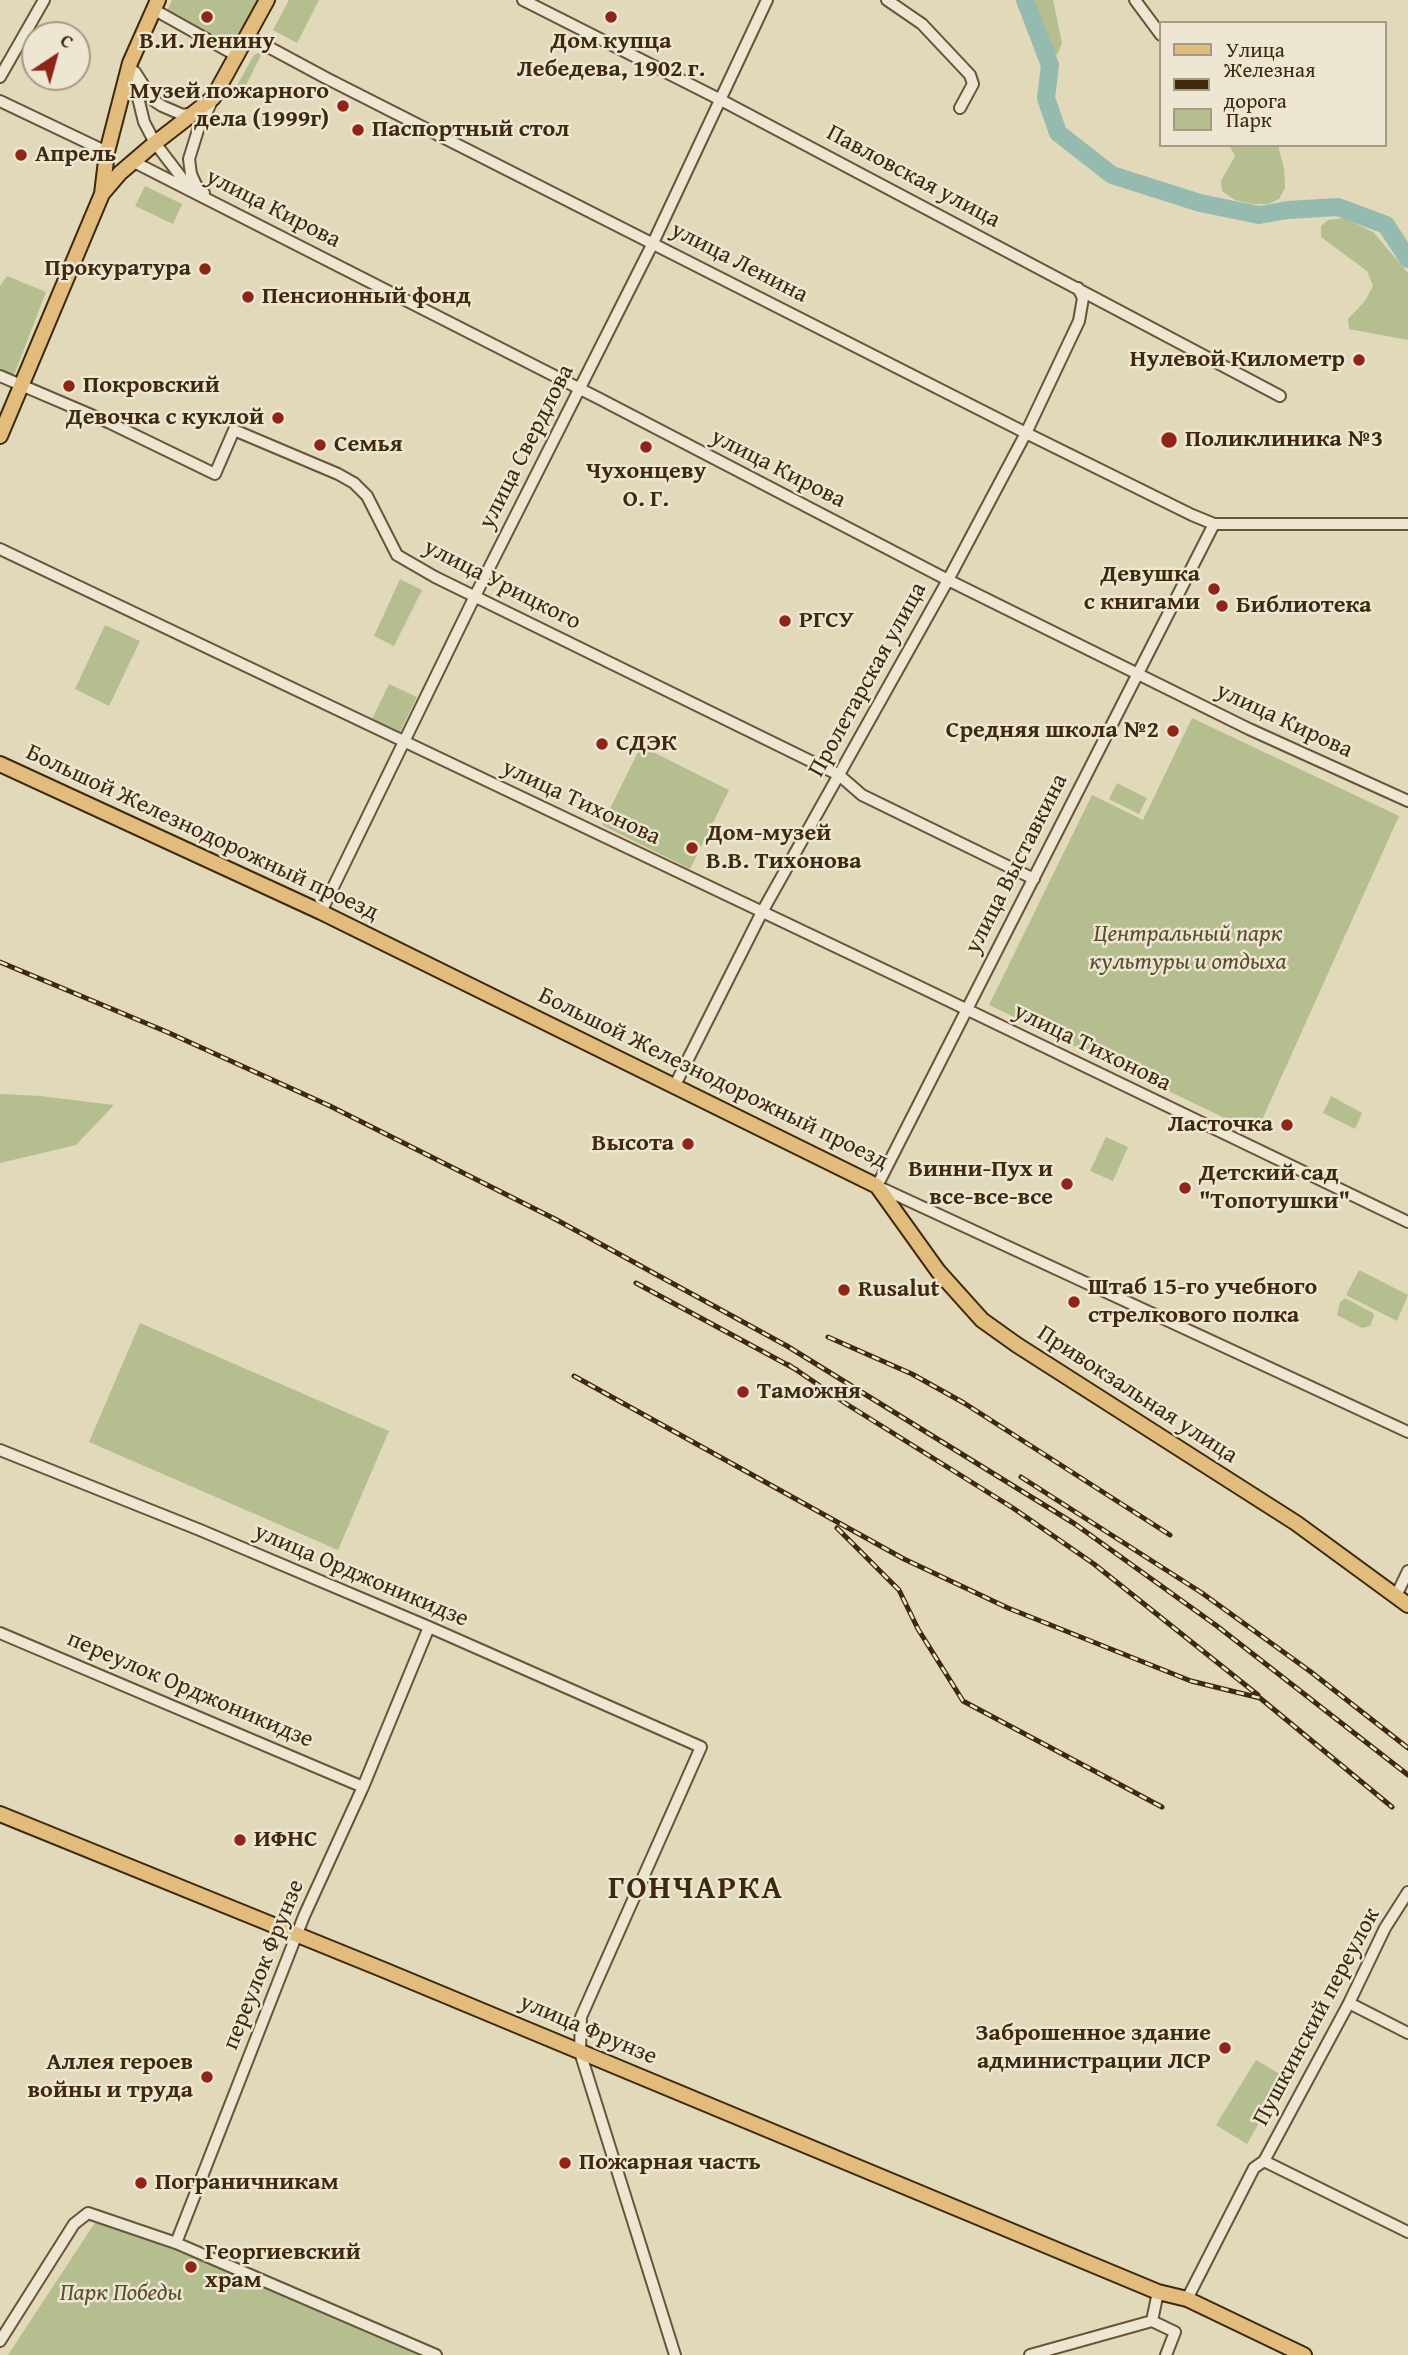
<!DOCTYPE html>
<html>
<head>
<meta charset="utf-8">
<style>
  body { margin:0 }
  #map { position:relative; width:1408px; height:2355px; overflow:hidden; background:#e2d8ba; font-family:"Gentium Book Plus",serif }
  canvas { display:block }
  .legend { position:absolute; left:1159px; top:21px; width:228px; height:126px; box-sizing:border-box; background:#ece6d2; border:2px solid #a79a82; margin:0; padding:9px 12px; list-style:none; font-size:21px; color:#3f280b }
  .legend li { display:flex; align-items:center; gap:14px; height:35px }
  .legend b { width:35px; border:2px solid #a79a82 }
  .north { position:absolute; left:21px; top:21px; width:70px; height:70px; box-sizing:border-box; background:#ece6d2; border:2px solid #a79a82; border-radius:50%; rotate:36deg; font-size:19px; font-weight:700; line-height:28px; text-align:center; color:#3f280b }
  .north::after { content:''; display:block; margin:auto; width:24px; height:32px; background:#8f2418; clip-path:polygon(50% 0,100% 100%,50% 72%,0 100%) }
</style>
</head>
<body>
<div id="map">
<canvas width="1408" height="2355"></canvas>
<ul class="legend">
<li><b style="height:9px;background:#e1bc7d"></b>Улица</li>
<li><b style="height:9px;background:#3f280b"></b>Железная дорога</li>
<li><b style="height:19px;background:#b4be8f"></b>Парк</li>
</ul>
<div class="north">С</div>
</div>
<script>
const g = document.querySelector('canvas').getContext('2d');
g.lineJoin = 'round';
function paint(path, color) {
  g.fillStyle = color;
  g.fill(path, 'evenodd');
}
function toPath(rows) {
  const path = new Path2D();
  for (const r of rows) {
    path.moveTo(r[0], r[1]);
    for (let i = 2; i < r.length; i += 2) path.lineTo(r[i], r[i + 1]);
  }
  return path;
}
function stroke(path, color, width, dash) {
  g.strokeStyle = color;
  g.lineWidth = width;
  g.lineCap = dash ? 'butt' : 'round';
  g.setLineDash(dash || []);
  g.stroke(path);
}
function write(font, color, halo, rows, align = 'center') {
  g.font = font + ' "Gentium Book Plus",serif';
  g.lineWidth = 5;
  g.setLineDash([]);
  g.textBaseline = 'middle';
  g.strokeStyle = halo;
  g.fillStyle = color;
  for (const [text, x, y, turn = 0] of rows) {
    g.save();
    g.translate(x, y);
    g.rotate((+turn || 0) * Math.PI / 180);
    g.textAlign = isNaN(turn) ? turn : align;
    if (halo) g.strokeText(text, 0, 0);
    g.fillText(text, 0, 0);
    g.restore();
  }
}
paint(toPath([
  [172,0,257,0,231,51,165,15],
  [289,0,319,0,297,43,273,30],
  [1035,0,1053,0,1062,43,1057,55,1050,52],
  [263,51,242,93,235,89,254,55],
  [1229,145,1278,145,1284,168,1285,188,1279,199,1268,204,1252,204,1235,200,1222,191,1221,181,1235,156],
  [145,186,182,204,173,224,135,206],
  [1344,218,1373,232,1408,273,1408,340,1349,329,1348,319,1365,301,1373,286,1367,271,1321,237,1321,226,1328,220],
  [7,276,46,292,14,375,0,369,0,286],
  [400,579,422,590,394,646,374,636],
  [105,625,140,641,109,706,75,689],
  [389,684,417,697,400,732,372,719],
  [1192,718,1399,816,1256,1133,989,1005,1092,795,1143,820],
  [641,746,729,790,690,869,602,825],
  [1117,783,1147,798,1139,814,1109,799],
  [0,1094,40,1096,114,1105,76,1145,0,1163],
  [1331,1096,1362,1113,1355,1129,1323,1113],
  [1106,1137,1128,1147,1113,1181,1090,1171],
  [1359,1270,1408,1295,1397,1321,1346,1295],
  [1345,1298,1373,1313,1374,1316,1370,1326,1362,1328,1337,1315,1340,1302],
  [140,1323,389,1431,338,1550,89,1442],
  [1256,2060,1285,2077,1247,2144,1216,2125],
  [98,2218,424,2355,8,2355]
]), '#b4be8f');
stroke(toPath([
  [1025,0,1050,65,1046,98,1058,133,1112,175,1200,203,1259,215,1288,210,1338,207,1386,225,1408,259]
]), '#95baaf', 18);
const minor = toPath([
  [523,0,719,99,1280,396],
  [887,0,922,24,970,75,973,84,960,108],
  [1135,0,1161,35],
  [153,9,237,56],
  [248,36,326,78,1026,433,1192,515,1214,524,1408,524],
  [130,65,144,122,155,143,191,190],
  [135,72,153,100,162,106,183,115,194,113],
  [0,77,44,0],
  [0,101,107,152],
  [134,162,598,398,948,580,1249,729,1408,801],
  [204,193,196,185,191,174,189,159,198,130,213,99],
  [0,376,110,423,215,474,234,430,338,474,354,483,367,496,397,555,435,577,839,775,862,795,1034,879],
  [1214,524,877,1186,1408,1432],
  [0,549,916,985,1408,1222],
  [321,912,475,596,653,243,767,0],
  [674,1087,762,912,948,580,1026,433,1079,321,1083,298,1078,288],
  [0,1450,200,1530,429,1627,701,1747,581,2017,580,2052,675,2355],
  [1396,1596,1408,1571],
  [0,1633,363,1787],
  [1349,2003,1408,2033],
  [1264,2161,1408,2232],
  [176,2243,304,1916,363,1787,429,1627],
  [1187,2299,1254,2168,1264,2161,1349,2003,1385,1928,1408,1892],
  [1152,2321,1175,2332,1166,2355],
  [0,2341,74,2224,88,2213,176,2243,436,2355],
  [1030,2355,1152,2321,1158,2292]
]);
const major = toPath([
  [102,194,120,173,155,143,213,98,267,0],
  [0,436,102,194,107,152,130,63,158,0],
  [0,764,321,912,877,1186,938,1271,982,1320,1017,1345,1296,1523,1408,1605],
  [0,1814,384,1970,1158,2292,1187,2299,1304,2355]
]);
stroke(minor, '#685437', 14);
stroke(major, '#3f280b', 18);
stroke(minor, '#ece6d2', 10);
stroke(major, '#e1bc7d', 14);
const rail = toPath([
  [0,962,167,1032,330,1106,555,1219,787,1346,1075,1524,1217,1626,1408,1775],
  [636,1283,797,1370],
  [828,1337,912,1374,964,1403,1170,1535],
  [789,1365,848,1405,1013,1508,1094,1564,1258,1695],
  [574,1376,904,1559,1008,1608,1191,1681,1260,1698,1392,1807],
  [1021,1477,1202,1593,1311,1672,1408,1748],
  [837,1528,899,1590,918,1629,963,1701,1162,1807]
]);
stroke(rail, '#3f280b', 5);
stroke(rail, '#ece6d2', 2.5, [8]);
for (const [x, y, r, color] of [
  [207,17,7,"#8f2418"],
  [611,17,7,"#8f2418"],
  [343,106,7,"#8f2418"],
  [358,130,7,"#8f2418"],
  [21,155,7,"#8f2418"],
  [205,269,7,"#8f2418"],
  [248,297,7,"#8f2418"],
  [1359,360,7,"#8f2418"],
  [69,386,7,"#8f2418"],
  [278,418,7,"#8f2418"],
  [1169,440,9,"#8f2418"],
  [320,445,7,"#8f2418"],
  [646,447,7,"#8f2418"],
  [1214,589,7,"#8f2418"],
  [1222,606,7,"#8f2418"],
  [785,621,7,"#8f2418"],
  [1173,731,7,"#8f2418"],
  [602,744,7,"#8f2418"],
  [692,848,7,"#8f2418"],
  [1287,1125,7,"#8f2418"],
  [688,1144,7,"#8f2418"],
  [1067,1184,7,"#8f2418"],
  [1185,1188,7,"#8f2418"],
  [844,1290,7,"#8f2418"],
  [1074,1302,7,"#8f2418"],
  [743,1392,7,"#8f2418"],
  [240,1840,7,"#8f2418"],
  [1225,2048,7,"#8f2418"],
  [207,2077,7,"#8f2418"],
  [565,2163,7,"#8f2418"],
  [141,2183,7,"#8f2418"],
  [191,2267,7,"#8f2418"]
]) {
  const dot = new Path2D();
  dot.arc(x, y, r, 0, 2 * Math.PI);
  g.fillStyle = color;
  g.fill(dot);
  stroke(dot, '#ece6d2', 2.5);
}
write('bold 24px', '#3f280b', '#ece6d2', [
  ["В.И. Ленину",207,42,"center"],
  ["Дом купца",611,42,"center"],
  ["Лебедева, 1902 г.",611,70,"center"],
  ["Музей пожарного",329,92,"right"],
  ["дела (1999г)",329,120,"right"],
  ["Паспортный стол",372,130],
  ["Апрель",35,155],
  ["Прокуратура",191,269,"right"],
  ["Пенсионный фонд",262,297],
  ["Нулевой Километр",1345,360,"right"],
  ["Покровский",83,386],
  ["Девочка с куклой",264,418,"right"],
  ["Поликлиника №3",1185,440],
  ["Семья",334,445],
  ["Чухонцеву",646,472,"center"],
  ["О. Г.",646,500,"center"],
  ["Девушка",1200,575,"right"],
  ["с книгами",1200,603,"right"],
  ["Библиотека",1236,606],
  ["РГСУ",799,621],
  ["Средняя школа №2",1159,731,"right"],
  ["СДЭК",616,744],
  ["Дом-музей",706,834],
  ["В.В. Тихонова",706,862],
  ["Ласточка",1273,1125,"right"],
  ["Высота",674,1144,"right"],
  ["Винни-Пух и",1053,1170,"right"],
  ["все-все-все",1053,1198,"right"],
  ["Детский сад",1199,1174],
  ["\"Топотушки\"",1199,1202],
  ["Штаб 15-го учебного",1088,1288],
  ["стрелкового полка",1088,1316],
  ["Rusalut",858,1290],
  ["Таможня",757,1392],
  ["ИФНС",254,1840],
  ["Заброшенное здание",1211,2034,"right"],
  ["администрации ЛСР",1211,2062,"right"],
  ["Аллея героев",193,2063,"right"],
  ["войны и труда",193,2091,"right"],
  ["Пожарная часть",579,2163],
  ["Пограничникам",155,2183],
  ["Георгиевский",205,2253],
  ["храм",205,2281]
], 'left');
write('24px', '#3f280b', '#ece6d2', [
  ["Павловская улица",913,177,28],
  ["улица Кирова",273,209,27],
  ["улица Ленина",739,263,27],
  ["улица Свердлова",527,447,-63],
  ["улица Кирова",778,469,27],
  ["улица Урицкого",502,585,27],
  ["Пролетарская улица",868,680,-61],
  ["улица Кирова",1284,721,25],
  ["улица Тихонова",581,803,25],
  ["Большой Железнодорожный проезд",202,833,25],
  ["улица Выставкина",1017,864,-63],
  ["улица Тихонова",1092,1048,26],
  ["Большой Железнодорожный проезд",713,1079,26],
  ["Привокзальная улица",1137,1395,33],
  ["улица Орджоникидзе",361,1576,23],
  ["переулок Орджоникидзе",190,1690,23],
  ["переулок Фрунзе",264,1965,-68],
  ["Пушкинский переулок",1317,2017,-62],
  ["улица Фрунзе",588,2030,23]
]);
write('italic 24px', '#5c4e2c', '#ece6d2', [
  ["Центральный парк",1188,935],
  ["культуры и отдыха",1188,963],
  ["Парк Победы",121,2294]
]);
g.letterSpacing = '2px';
write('bold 32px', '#3f280b', '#ece6d2', [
  ["ГОНЧАРКА",696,1890]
]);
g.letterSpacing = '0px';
</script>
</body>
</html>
